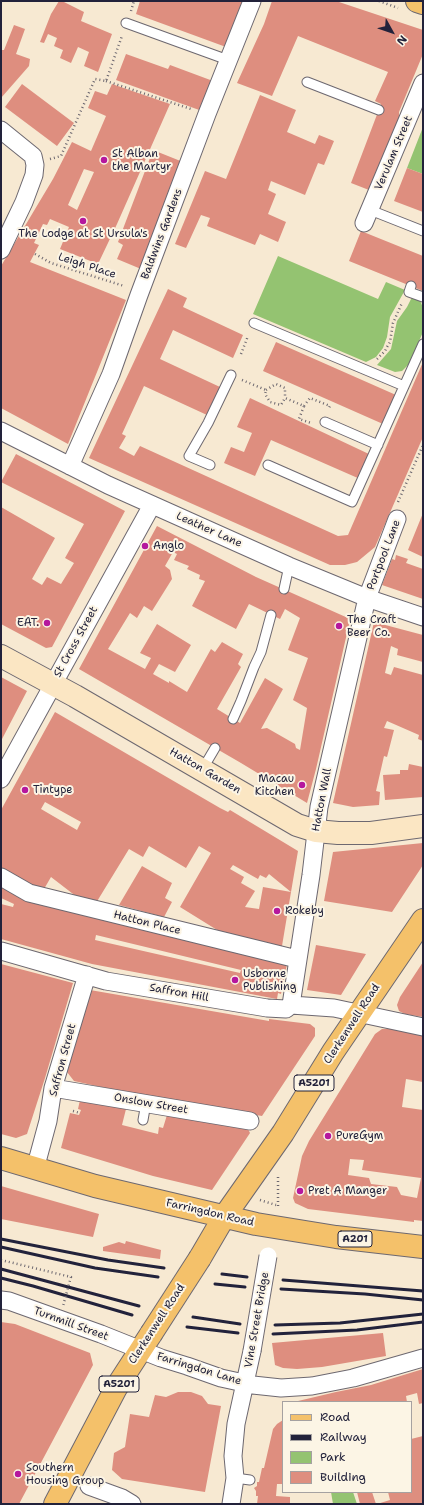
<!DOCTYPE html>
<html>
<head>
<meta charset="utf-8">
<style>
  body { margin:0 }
  #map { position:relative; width:424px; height:1505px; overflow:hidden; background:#f7e9d2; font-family:"Shantell Sans",sans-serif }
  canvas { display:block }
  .frame { position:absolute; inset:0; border:2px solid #22223b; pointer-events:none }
  .legend { position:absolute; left:282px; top:1401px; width:130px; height:92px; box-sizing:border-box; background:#fcf5e5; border:1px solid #a5a1a1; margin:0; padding:5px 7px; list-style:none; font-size:12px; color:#22223b }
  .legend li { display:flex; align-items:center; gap:8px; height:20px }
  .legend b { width:20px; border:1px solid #a5a1a1 }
  .north { position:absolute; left:372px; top:12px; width:40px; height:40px; -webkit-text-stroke:3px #fcf5e5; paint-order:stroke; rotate:130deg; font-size:11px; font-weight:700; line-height:16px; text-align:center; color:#22223b }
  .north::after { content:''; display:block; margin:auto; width:14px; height:18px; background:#22223b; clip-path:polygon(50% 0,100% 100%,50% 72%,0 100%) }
</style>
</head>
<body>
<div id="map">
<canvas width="424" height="1505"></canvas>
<div class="frame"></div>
<ul class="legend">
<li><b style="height:5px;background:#f4c16a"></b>Road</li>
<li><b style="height:5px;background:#22223b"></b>Railway</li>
<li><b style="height:11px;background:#94c371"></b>Park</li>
<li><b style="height:11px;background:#de8e7f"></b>Building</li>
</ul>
<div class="north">N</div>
</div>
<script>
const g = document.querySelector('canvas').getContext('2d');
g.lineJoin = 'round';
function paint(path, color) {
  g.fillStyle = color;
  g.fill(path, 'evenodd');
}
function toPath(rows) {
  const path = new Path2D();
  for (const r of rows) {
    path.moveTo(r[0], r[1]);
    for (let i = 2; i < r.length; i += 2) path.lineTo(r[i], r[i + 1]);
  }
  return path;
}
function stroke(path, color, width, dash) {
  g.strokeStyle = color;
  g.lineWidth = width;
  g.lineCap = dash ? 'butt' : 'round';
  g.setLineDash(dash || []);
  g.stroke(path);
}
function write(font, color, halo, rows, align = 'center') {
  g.font = font + ' "Shantell Sans",sans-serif';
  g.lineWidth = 4;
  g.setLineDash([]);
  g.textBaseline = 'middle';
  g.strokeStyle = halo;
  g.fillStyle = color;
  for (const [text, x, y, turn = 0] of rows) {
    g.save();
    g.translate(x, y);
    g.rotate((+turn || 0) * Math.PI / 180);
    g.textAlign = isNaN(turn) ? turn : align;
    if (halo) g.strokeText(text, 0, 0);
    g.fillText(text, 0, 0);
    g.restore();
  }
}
paint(toPath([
  [423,127,423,174,407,168],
  [278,256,378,299,386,282,405,290,390,317,387,337,383,348,376,357,366,362,253,314],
  [412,297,420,300,423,308,423,332,409,364,402,371,395,372,377,365,391,349,397,321,407,307],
  [331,1492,353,1492,357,1504,333,1504]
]), '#94c371');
paint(toPath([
  [59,1,62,1,84,12,81,21,112,34,98,72,84,66,89,52,78,47,71,63,60,58,63,50,54,46,57,38,48,34,44,43,40,42,51,14],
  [140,1,244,1,226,47,136,14],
  [272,1,336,1,423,30,423,54,399,112,399,118,369,190,351,183,381,104,375,101,388,72,298,36,272,96,237,83,264,24],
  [14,25,25,29,16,54,30,59,29,66,1,98,1,50,4,50],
  [126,54,168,69,170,65,213,81,202,111,116,80],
  [22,84,74,123,57,146,5,107],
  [112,84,170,104,117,224,98,264,60,249,69,227,50,219,47,225,43,224,34,243,39,245,30,262,126,300,68,444,1,408,1,266,53,179,72,142,91,151,106,116,88,108,95,91,107,95],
  [84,169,94,172,77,210,68,205],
  [260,95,296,110,287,132,315,144,319,135,334,141,324,165,318,163,305,195,271,181,268,190,276,194,268,214,286,222,278,242,260,234,255,245,207,226,210,218,201,215,186,248,175,244,205,171,226,179],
  [153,150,183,162,141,269,117,259,123,245,118,242],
  [407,168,423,174,423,212,394,201],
  [361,231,423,256,423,291,349,261],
  [168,289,187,298,183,307,243,335,233,358,173,330,160,359,220,387,207,415,144,386,122,434,126,436,119,448,134,456,140,446,338,536,348,535,423,362,423,437,375,547,357,562,345,565,330,565,89,458],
  [276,342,396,395,383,424,263,371],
  [250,398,371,455,360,479,271,440,255,476,224,463,231,447,244,452,252,433,237,427],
  [16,454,125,511,52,647,46,648,1,624,1,507,55,538,32,579,42,585,47,577,61,584,74,563,65,558,84,524,1,482],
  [423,513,423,557,408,550],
  [157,526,256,577,348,618,350,620,316,769,307,803,241,763,79,669],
  [173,552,177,554,174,560,189,566,187,569,200,575,199,579,205,581,192,606,236,629,249,604,280,619,285,609,300,618,288,650,308,658,293,700,307,708,300,750,296,748,295,744,267,728,261,729,283,689,265,678,240,723,217,709,241,667,238,664,243,654,222,642,215,652,211,649,187,692,169,681,169,683,153,674,159,664,175,672,191,645,157,624,140,653,151,658,145,669,108,649,130,613,137,618,144,606,152,611,172,579,170,570,165,566],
  [396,555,408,559,406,563,423,569,423,599,382,585,392,559,395,560],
  [374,622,423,635,423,662,397,655,398,649,391,646,385,673,391,675,394,667,423,675,423,741,418,739,419,735,387,721,384,728,394,730,387,757,384,756,376,791,380,792,379,805,353,807,333,803],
  [1,677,27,691,1,741],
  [55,712,220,808,228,812,230,810,298,851,291,892,269,874,266,878,260,875,258,879,233,865,230,869,244,877,241,883,255,891,245,907,259,909,263,887,291,892,281,952,230,938,180,907,211,853,199,846,186,868,149,846,143,857,129,849,96,903,77,897,51,877,44,889,24,883,1,868,1,810],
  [45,802,81,822,77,830,41,809],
  [409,764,423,767,423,797,385,800,383,775,400,774,400,770,408,770],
  [423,843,423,865,392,912,324,901,333,852],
  [142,866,172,883,165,898,172,902,164,917,119,905],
  [1,883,287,964,281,994,278,993,277,999,92,964,1,939,1,904,13,907,14,904,1,898],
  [96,935,241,970,240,973,95,940],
  [316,945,366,954,341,995,307,990],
  [423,962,423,1017,405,1014,399,1011,397,1005,400,997],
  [1,964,73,983,45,1078,27,1134,16,1138,1,1134],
  [90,990,269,1021,269,1019,310,1024,315,1028,315,1036,262,1116,137,1095,74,1081,67,1072],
  [382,1029,392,1029,423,1035,423,1082,406,1079,402,1107,423,1110,423,1221,414,1220,414,1222,308,1209,295,1203,293,1198,302,1156,309,1141,375,1034],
  [350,1159,364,1160,362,1170,421,1178,417,1198,401,1195,397,1187,371,1184,369,1178,348,1175],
  [80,1100,126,1109,122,1125,158,1134,159,1127,163,1128,167,1115,248,1129,250,1133,212,1190,153,1176,61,1148,70,1113,79,1115,81,1110,78,1109],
  [1,1186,99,1214,93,1237,1,1219],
  [126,1241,161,1250,160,1259,103,1251,103,1247,119,1242,125,1244],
  [1,1322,15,1324,90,1353,93,1365,19,1504,1,1504],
  [383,1333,386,1356,322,1367,297,1369,283,1368,275,1365,272,1343],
  [423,1369,423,1403,419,1404,417,1393,406,1396,407,1402,299,1402,298,1401,336,1392,371,1385],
  [178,1392,191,1392,202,1396,208,1404,221,1406,205,1492,122,1479,112,1470,114,1453,125,1447,130,1414,149,1417,155,1395,166,1397],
  [283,1420,283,1484,277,1484,276,1496,290,1497,290,1504,257,1504,258,1496,256,1496,256,1491,254,1488,257,1486,257,1482,259,1482,262,1468,264,1468,273,1429,277,1424],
  [423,1436,423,1504,377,1504,390,1500,388,1492,411,1492,411,1439],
  [357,1492,372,1492,376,1504,360,1504]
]), '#de8e7f');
const lane = toPath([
  [126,23,228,60],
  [307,82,379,110],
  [370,210,423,231],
  [411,286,409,292,423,297],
  [254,323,404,386],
  [325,422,378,445],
  [210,465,189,456,208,423,231,375],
  [268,465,352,502,423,344],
  [284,589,289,566],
  [233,719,241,701,254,667,261,652,271,615],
  [202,770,215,748],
  [143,1120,146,1103],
  [235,1478,250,1480]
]);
const street = toPath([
  [1,130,33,156,35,165,34,175,24,202,1,250],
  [364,223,423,83],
  [1,431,108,485,289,566,367,598,423,617],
  [70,466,111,374,139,295,207,114,252,1],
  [1,779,152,505],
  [1,877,29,893,297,959],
  [1,951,106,981,267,1008,286,1009,291,1005,334,1008,423,1027],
  [291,1005,311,875,319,807,367,598,397,519],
  [53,1088,250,1121],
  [35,1169,48,1121,53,1088,87,975],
  [1,1300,9,1301,101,1334,161,1358,187,1366,221,1378,253,1385,281,1388,312,1386,353,1378,423,1358],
  [89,1486,122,1498,132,1504],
  [231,1504,235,1478,233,1456,236,1424,252,1351]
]);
const secondary = toPath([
  [1,656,75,696,297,825,316,831,338,833,371,833,423,826]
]);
const primary = toPath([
  [417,1,423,3],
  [1,1158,95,1186,256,1224,336,1237,423,1247],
  [200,1258,224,1217,283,1133,333,1052,423,920],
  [55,1504,116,1388,151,1334]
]);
stroke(lane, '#6d6870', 11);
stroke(street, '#6d6870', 19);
stroke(secondary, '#6d6870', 24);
stroke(primary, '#6d6870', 24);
stroke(toPath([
  [379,1,398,8],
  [131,11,134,1],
  [106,81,191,109],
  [50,159,61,156,95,79,106,81,122,36],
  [35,254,51,263,124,286],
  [241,354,248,336],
  [377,359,385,351,387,347,390,342,393,323,402,303],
  [242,380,266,390,265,394,270,402,281,405,285,398,304,406,299,419,311,423],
  [266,390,276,384,285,388,285,398],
  [304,406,310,398,330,406,328,410],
  [398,502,423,445],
  [73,1111,80,1113],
  [278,1177,278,1208],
  [260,1200,276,1205]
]), '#6d6870', 2.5, [1, 3]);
stroke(lane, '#fff', 9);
stroke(street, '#fff', 17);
stroke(secondary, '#fbe6c3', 22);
stroke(primary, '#f4c16a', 22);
stroke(toPath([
  [1,1239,108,1260,164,1268],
  [1,1247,95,1268,158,1277],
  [1,1269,139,1306],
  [222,1274,247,1277],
  [1,1278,33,1286,132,1315],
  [283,1280,423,1291],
  [215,1284,245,1287],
  [281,1289,365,1294,423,1300],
  [193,1317,240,1324],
  [275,1325,340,1323,423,1314],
  [187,1327,238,1333],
  [273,1334,357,1330,423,1322]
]), '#22223b', 3);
const streetBridge = toPath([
  [252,1351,268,1256]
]);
const primaryBridge = toPath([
  [151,1334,200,1258]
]);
stroke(streetBridge, '#6d6870', 19, []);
stroke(primaryBridge, '#6d6870', 24, []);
stroke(toPath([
  [1,1260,71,1277,63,1306]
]), '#6d6870', 2.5, [1, 3]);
stroke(streetBridge, '#fff', 17);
stroke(primaryBridge, '#f4c16a', 22);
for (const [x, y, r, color] of [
  [104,160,4,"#b5179e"],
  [83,221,4,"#b5179e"],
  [145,546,4,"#b5179e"],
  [47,623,4,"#b5179e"],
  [339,626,4,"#b5179e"],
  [302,785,4,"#b5179e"],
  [25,790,4,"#b5179e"],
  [277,911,4,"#b5179e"],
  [235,980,4,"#b5179e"],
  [328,1136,4,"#b5179e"],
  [300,1191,4,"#b5179e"],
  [18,1474,4,"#b5179e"]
]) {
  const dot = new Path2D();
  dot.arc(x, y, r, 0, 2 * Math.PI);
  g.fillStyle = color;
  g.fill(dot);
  stroke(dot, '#fcf5e5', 1.5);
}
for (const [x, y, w] of [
  [314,1083,40],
  [355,1239,34],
  [119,1384,40]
]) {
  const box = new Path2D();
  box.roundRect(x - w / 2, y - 8, w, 16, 3);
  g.fillStyle = '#fcf5e5';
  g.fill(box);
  stroke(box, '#22223b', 1);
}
write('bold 10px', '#22223b', null, [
  ["A5201",314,1083],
  ["A201",355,1239],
  ["A5201",119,1384]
]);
write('11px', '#22223b', '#fcf5e5', [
  ["Verulam Street",394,153,-67],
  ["Baldwins Gardens",162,234,-69],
  ["Leigh Place",87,266,18],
  ["Leather Lane",209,530,24],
  ["Portpool Lane",384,555,-69],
  ["St Cross Street",76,642,-61],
  ["Hatton Garden",205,771,30],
  ["Hatton Wall",322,800,-79],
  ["Hatton Place",147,923,14],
  ["Saffron Hill",179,993,10],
  ["Clerkenwell Road",352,1024,-57],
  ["Saffron Street",63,1060,-75],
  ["Onslow Street",151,1104,10],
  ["Farringdon Road",210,1213,13],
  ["Vine Street Bridge",257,1320,-80],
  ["Turnmill Street",71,1324,20],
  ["Clerkenwell Road",157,1324,-57],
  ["Farringdon Lane",199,1369,17]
]);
write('11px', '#22223b', '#fcf5e5', [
  ["St Alban",112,154],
  ["the Martyr",112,167],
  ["The Lodge at St Ursula's",83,234,"center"],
  ["Anglo",153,546],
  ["The Craft",347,620],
  ["Beer Co.",347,633],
  ["EAT.",39,623,"right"],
  ["Macau",294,779,"right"],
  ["Kitchen",294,792,"right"],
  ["Tintype",33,790],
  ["Rokeby",285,911],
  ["Usborne",243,974],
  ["Publishing",243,987],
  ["PureGym",336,1136],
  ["Pret A Manger",308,1191],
  ["Southern",26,1468],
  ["Housing Group",26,1481]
], 'left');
</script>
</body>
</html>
